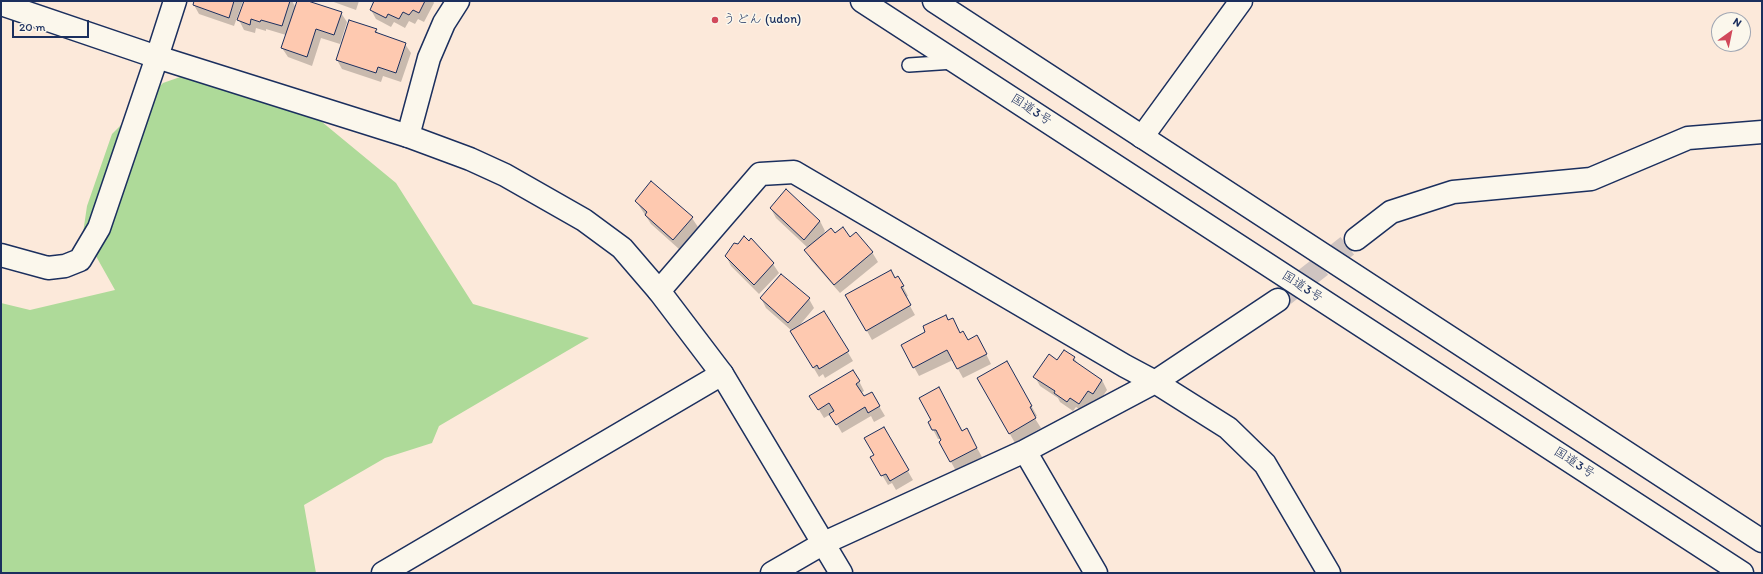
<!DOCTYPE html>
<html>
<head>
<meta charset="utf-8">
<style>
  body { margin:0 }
  #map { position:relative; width:1763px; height:574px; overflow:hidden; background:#fce9da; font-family:Itim,sans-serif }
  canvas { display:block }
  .frame { position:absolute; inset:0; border:2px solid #1b2f5e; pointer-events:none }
  .north { position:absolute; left:1711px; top:12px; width:40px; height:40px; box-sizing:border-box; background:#fbf7ec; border:1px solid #a1a7b3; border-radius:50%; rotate:33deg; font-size:11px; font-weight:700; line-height:16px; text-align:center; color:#1b2f5e }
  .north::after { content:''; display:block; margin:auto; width:14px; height:18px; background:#d1495b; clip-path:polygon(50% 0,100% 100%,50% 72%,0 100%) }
  .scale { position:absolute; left:12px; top:20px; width:77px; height:18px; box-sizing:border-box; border:2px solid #1b2f5e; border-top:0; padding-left:5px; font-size:12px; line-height:14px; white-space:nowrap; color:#1b2f5e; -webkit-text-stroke:3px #fbf7ec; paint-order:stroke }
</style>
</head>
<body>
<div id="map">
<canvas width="1763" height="574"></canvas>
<div class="frame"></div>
<div class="north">N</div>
<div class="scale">20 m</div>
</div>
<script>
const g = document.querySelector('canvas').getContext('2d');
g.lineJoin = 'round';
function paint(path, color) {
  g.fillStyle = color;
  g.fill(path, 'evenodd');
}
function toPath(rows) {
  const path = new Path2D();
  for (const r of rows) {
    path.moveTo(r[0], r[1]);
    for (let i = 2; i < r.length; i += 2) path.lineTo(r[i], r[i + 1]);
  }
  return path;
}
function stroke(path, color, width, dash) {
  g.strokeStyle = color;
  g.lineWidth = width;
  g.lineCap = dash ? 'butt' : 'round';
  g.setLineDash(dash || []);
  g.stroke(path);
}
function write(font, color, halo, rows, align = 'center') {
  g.font = font + ' Itim,"Klee One",sans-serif';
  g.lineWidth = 3;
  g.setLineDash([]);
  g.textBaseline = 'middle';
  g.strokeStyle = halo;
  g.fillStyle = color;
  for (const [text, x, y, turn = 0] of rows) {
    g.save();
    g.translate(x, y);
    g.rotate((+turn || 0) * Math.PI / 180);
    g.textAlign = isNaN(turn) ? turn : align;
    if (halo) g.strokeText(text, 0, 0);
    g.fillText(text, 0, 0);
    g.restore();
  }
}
paint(toPath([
  [197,71,299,103,396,183,473,304,589,338,439,426,432,443,385,458,304,505,316,573,1,573,1,303,30,310,115,290,83,233,87,206,112,134,163,83]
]), '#aeda99');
paint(toPath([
  [195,1,243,1,234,26,199,14,194,5],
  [243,1,292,1,296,8,298,1,305,1,341,13,347,22,340,44,321,38,312,66,288,57,282,48,286,35,266,29,266,31,256,28,255,33,244,30,239,20,245,1],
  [331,1,359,1,356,10],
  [375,1,433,1,434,3,424,22,418,19,415,24,409,21,405,28,394,22,391,27,376,19,371,10],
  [350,21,376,30,379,35,405,44,411,53,401,82,383,76,381,82,342,69,337,60],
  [636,201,692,218,698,227,679,249,651,224],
  [771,209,820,221,825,231,821,237,835,235,872,252,878,262,840,293,811,260,806,250,808,248,776,218],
  [726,256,773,264,779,273,759,294,731,266],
  [898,277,908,296,905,297,915,315,872,340,847,295],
  [761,298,809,299,814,308,799,326,824,312,853,361,825,378,823,374,819,377,792,331,766,308],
  [948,321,958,328,960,334,968,341,982,346,991,364,963,378,953,360,919,376,914,367],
  [1074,358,1078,364,1102,380,1107,390,1098,403,1094,400,1085,413,1076,407,1073,411,1060,402,1058,398,1040,386,1035,377,1057,361],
  [1007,362,1037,416,1034,417,1041,428,1015,443,978,378],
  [859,381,864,391,861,393,864,398,879,406,885,416,874,422,871,416,842,433,831,414,824,418,816,405],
  [929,422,962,432,972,439,982,457,956,471,940,442,944,439,938,439],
  [883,428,913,480,896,490,892,483,888,485,872,458,875,455]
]), '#0003');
const building = toPath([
  [194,1,234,1,229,18,193,5,194,1],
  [244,1,290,1,282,26,261,20,260,22,251,19,250,25,237,20,244,1],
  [297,1,308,1,342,12,334,35,316,29,307,57,281,48,297,1],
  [374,1,425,1,419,13,413,10,409,15,403,12,399,19,388,14,386,18,370,10,374,1],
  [349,20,377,29,375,32,406,43,396,73,378,67,376,73,336,60,349,20],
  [651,181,693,217,673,240,645,215,647,212,635,201,651,181],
  [786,189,820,221,804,240,770,208,786,189],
  [843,227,850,237,856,232,873,252,834,285,804,250,831,228,835,233,843,227],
  [744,236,749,241,751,238,774,263,754,285,725,256,734,243,738,244,744,236],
  [891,270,895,278,898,276,904,286,901,287,911,305,866,331,845,295,891,270],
  [781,274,810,298,788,323,760,298,781,274],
  [824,311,849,351,819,369,817,365,813,368,790,331,824,311],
  [946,315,948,320,953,318,960,333,963,331,968,340,977,335,987,354,957,369,947,350,913,368,901,345,925,332,923,326,946,315],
  [1064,350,1075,357,1073,360,1102,380,1093,394,1088,391,1079,404,1070,398,1067,402,1054,393,1055,391,1033,377,1049,354,1057,360,1064,350],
  [1007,361,1032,406,1030,407,1036,418,1009,434,977,378,1007,361],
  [853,370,860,381,856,384,864,396,872,392,880,406,868,413,865,407,836,425,829,414,834,411,829,403,818,410,809,396,853,370],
  [939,387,962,431,967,428,977,448,950,462,939,442,941,440,936,430,932,430,928,422,931,420,919,398,939,387],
  [884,427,909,470,890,481,886,474,881,476,870,457,874,455,864,438,884,427]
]);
paint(building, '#fec9b0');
stroke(building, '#1b2f5e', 1);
stroke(toPath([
  [1278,300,1356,239]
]), '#cfc4c1', 22, [22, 11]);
const lane = toPath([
  [909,65,954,62]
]);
const street = toPath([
  [408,136,429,58,444,23,458,1],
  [1142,137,1241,1],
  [1356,239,1391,212,1453,192,1591,179,1688,138,1762,132],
  [1,255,48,268,65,266,80,260,99,228,157,57,175,1],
  [659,291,760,174,794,172,1125,366,1155,382,1228,428,1265,464,1329,573],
  [1025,451,1096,573],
  [383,573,722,374],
  [772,573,824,543,1025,451,1155,382,1278,300]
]);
const secondary = toPath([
  [1,4,157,57,408,136,470,159,505,175,584,220,622,248,659,291,722,374,841,573]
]);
const highway = toPath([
  [862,1,1742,573],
  [934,1,1762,541]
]);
stroke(lane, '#1b2f5e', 16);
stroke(street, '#1b2f5e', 25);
stroke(secondary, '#1b2f5e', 25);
stroke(highway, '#1b2f5e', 25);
stroke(lane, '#fbf7ec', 13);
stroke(street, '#fbf7ec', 22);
stroke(secondary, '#fbf7ec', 22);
stroke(highway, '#fbf7ec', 22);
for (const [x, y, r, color] of [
  [715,20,4,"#d1495b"]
]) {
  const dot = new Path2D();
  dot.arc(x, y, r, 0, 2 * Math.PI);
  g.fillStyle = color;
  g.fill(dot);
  stroke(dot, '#fbf7ec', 1.5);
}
write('13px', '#1b2f5e', '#fbf7ec', [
  ["うどん (udon)",723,20]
], 'left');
write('13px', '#1b2f5e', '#fbf7ec', [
  ["国道3号",1031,110,33],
  ["国道3号",1302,287,33],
  ["国道3号",1574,463,33]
]);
</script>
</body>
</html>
